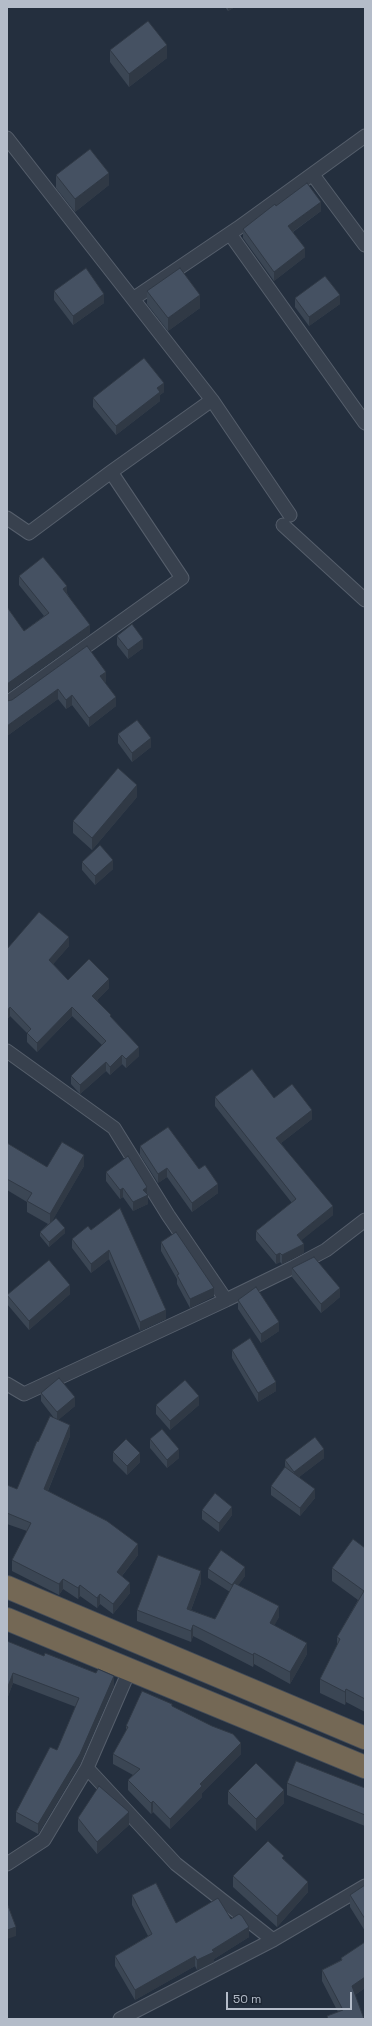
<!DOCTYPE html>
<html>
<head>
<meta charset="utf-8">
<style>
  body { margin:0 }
  #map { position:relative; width:372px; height:2026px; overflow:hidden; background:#242f3e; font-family:"Space Grotesk",sans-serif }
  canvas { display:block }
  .frame { position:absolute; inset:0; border:8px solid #b4bcc9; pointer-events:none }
  .scale { position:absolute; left:226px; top:1992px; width:126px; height:18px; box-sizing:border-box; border:2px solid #b4bcc9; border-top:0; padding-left:5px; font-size:12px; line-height:14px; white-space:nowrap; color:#b4bcc9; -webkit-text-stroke:3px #1d2633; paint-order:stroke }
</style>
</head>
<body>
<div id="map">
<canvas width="372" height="2026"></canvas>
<div class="frame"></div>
<div class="scale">50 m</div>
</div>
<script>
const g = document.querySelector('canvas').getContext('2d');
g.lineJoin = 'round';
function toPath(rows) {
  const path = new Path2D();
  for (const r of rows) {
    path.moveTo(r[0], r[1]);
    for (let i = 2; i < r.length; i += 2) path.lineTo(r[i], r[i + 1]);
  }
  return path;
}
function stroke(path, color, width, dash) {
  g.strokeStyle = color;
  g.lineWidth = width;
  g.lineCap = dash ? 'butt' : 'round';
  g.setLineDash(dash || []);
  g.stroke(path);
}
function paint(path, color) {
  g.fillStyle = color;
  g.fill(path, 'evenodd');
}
const street = toPath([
  [7,138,212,400,290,515],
  [313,175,365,245],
  [230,234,365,423],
  [133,299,238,228,365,136],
  [7,518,29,533,111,472,212,400],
  [283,525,365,600],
  [7,703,182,578,111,472],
  [7,1051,114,1128,168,1215,226,1300,24,1394,7,1384],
  [226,1300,294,1267,326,1250,365,1220],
  [87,1768,130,1669],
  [7,1864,44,1840,87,1768,176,1864,273,1940],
  [120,2019,273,1940,365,1886]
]);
const highway = toPath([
  [7,1587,365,1738],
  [7,1619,365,1767]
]);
stroke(street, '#565f6c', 15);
stroke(highway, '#434c59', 24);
stroke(street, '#38414e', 13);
stroke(highway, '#746855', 22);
paint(toPath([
  [225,7,235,7,228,11],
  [110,50,167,58,129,87,110,62],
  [56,175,109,185,75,212,56,188],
  [276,206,321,211,293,232,305,257,274,281,243,238,243,229],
  [54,291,104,303,73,325,54,300],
  [147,291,200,308,168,331,147,304],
  [295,298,340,304,309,326,295,307],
  [164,392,160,395,160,401,116,435,93,407,93,398],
  [19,576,67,593,90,634,7,693,7,607,24,631,44,616,19,585],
  [117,636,143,648,128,659,117,645],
  [87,646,106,682,105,682,116,706,89,727,72,705,66,709,58,699,7,736,7,701,12,700],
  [118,734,151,747,132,762,118,743],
  [137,797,92,850,73,833,73,821],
  [82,862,113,869,95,885,82,870],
  [69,946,53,964,68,980,109,988,97,1000,111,1018,139,1056,126,1068,122,1064,110,1075,106,1071,80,1094,71,1084,71,1076,102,1045,72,1016,37,1052,27,1042,27,1033,10,1016,7,1019,7,949],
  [215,1097,274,1098,312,1119,281,1143,333,1215,301,1240,304,1253,282,1264,280,1262,276,1264,256,1240,256,1231,292,1203,215,1106],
  [7,1143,47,1167,84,1166,52,1221,65,1233,49,1247,40,1236,40,1232,48,1224,27,1212,27,1202,7,1190],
  [140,1146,199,1169,218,1193,192,1212,167,1177,158,1183,140,1155],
  [106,1172,147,1194,148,1204,133,1211,123,1197,120,1199,106,1181],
  [120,1208,166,1319,140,1331,109,1259,91,1273,72,1248,72,1239,91,1230],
  [161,1242,214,1296,190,1308,177,1284,177,1279,161,1251],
  [292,1268,340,1297,321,1313,292,1277],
  [70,1294,29,1330,7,1304,7,1295],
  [238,1300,279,1331,261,1343,238,1309],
  [232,1350,276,1391,258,1402,232,1358],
  [41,1393,75,1406,58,1420,70,1436,48,1491,138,1555,122,1576,130,1593,113,1614,100,1604,97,1608,80,1596,78,1599,63,1589,59,1595,12,1571,12,1560,27,1531,7,1524,7,1485,17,1489,38,1442,54,1418,41,1401],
  [156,1405,199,1405,170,1430,156,1414],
  [150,1439,179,1458,167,1468,150,1448],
  [113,1452,140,1462,127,1475,113,1461],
  [324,1458,299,1477,315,1498,300,1516,271,1495,271,1486,285,1468,285,1460],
  [202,1510,232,1515,219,1532,202,1519],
  [365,1548,365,1712,346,1702,345,1705,320,1693,320,1679,337,1646,337,1637,358,1600,332,1581,332,1568],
  [208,1569,245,1576,238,1585,279,1617,274,1625,307,1654,290,1684,254,1664,253,1667,193,1636,191,1642,137,1621,137,1610,201,1583,191,1610,215,1619,230,1592,208,1578],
  [7,1641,114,1686,80,1764,38,1834,16,1822,16,1812,57,1750,76,1707,13,1683,7,1699],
  [172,1706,241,1754,202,1793,202,1797,170,1829,153,1812,151,1814,128,1790,128,1780,133,1775,113,1764,113,1754,126,1731,126,1726],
  [287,1783,365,1788,365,1826,287,1795],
  [228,1791,284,1803,256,1831,228,1804],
  [78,1818,129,1825,97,1854,78,1831],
  [284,1859,308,1892,277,1927,233,1887,233,1876],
  [365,1885,365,1931,350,1907,350,1895],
  [132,1895,176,1923,231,1919,249,1937,214,1959,214,1962,197,1970,195,1966,135,2000,115,1966,115,1956,148,1936,132,1905],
  [365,1942,365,1988,355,1995,364,2019,327,2019,327,2016,338,2012,322,1981,322,1970,341,1960,341,1958]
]), '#3b4654');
paint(toPath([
  [228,7,235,7,228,11],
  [167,45,167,58,129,87,129,74],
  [109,173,109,185,75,212,75,199],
  [321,202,321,211,288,235,288,226],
  [305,248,305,257,274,281,274,272],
  [104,294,104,303,73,325,73,316],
  [200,295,200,308,168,331,168,318],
  [340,295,340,304,309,326,309,317],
  [164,383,164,392,160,395,160,401,116,435,116,426,157,388],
  [67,586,67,595,63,589],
  [90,625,90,634,7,693,7,684],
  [143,639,143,648,128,659,128,650],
  [106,672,106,682,100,686,100,676],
  [58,689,58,699,7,736,7,726],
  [72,695,72,705,66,709,66,700],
  [116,697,116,706,89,727,89,718],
  [151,738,151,747,132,762,132,753],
  [137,785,137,797,92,850,92,838],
  [113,860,113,869,95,885,95,876],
  [69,937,69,946,49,969,49,960],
  [109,979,109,988,92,1005,92,996],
  [10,1007,10,1016,7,1019,7,1011],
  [72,1007,72,1016,37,1052,37,1043],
  [139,1047,139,1056,126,1068,126,1059],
  [122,1055,122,1064,110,1075,110,1067],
  [106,1062,106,1071,80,1094,80,1085],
  [312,1110,312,1119,276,1147,276,1138],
  [84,1155,84,1166,50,1225,50,1214],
  [167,1168,167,1177,158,1183,158,1174],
  [218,1184,218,1193,192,1212,192,1203],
  [147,1187,147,1196,148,1195,148,1204,133,1211,133,1202,143,1190],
  [123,1188,123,1197,120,1199,120,1190],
  [333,1206,333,1215,297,1244,297,1235],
  [65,1228,65,1233,49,1247,49,1242],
  [304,1244,304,1253,282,1264,282,1255],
  [109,1250,109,1259,91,1273,91,1264],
  [280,1253,280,1262,276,1264,276,1255],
  [70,1285,70,1294,29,1330,29,1321],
  [214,1288,214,1296,190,1308,190,1299],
  [340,1288,340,1297,321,1313,321,1304],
  [166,1310,166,1319,140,1331,140,1322],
  [279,1322,279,1331,261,1343,261,1334],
  [276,1382,276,1391,258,1402,258,1393],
  [199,1396,199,1405,170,1430,170,1421],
  [75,1397,75,1406,57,1421,57,1412],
  [70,1425,70,1436,44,1500,44,1489],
  [179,1449,179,1458,167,1468,167,1460],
  [324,1449,324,1458,294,1481,294,1472],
  [140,1453,140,1462,127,1475,127,1466],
  [315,1489,315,1498,300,1516,300,1508],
  [232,1507,232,1515,219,1532,219,1523],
  [138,1544,138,1555,117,1582,117,1572],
  [245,1567,245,1576,232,1594,232,1585],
  [201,1571,201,1583,187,1620,187,1609],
  [63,1579,63,1589,59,1595,59,1584],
  [130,1583,130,1593,113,1614,113,1604],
  [80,1585,80,1596,78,1599,78,1588],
  [100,1594,100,1604,97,1608,97,1598],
  [279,1606,279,1617,270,1634,270,1623],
  [193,1625,193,1636,191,1642,191,1631],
  [307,1643,307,1654,290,1684,290,1672],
  [254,1653,254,1664,253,1667,253,1655],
  [13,1673,13,1683,7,1699,7,1689],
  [114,1676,114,1686,80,1764,38,1834,38,1824],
  [346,1689,346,1702,345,1705,345,1692],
  [241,1743,241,1754,202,1793,202,1797,170,1829,170,1819,200,1784],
  [284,1790,284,1803,256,1831,256,1819],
  [153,1801,153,1812,151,1814,151,1803],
  [129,1812,129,1825,97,1854,97,1842],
  [308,1882,308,1892,277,1927,277,1916],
  [16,1927,16,1936,7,1939,7,1930],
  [249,1927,249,1937,214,1959,214,1962,197,1970,197,1960,212,1950],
  [195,1956,195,1966,135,2000,135,1990],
  [365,1977,365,1988,352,1997,352,1986]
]), '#303945');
const building = toPath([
  [148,21,167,45,129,74,110,50,148,21],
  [90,149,109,173,75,199,56,175,90,149],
  [307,183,321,202,288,226,305,248,274,272,243,229,275,204,276,206,307,183],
  [86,268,104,294,73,316,54,291,86,268],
  [180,268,200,295,168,318,147,291,180,268],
  [325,276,340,295,309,317,295,298,325,276],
  [144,358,164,383,157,388,160,392,116,426,93,398,144,358],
  [43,557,67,586,63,589,90,625,7,684,7,607,24,631,49,613,19,576,43,557],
  [132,624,143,639,128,650,117,636,132,624],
  [87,646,106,672,100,676,116,697,89,718,72,695,66,700,58,689,7,726,7,701,12,700,87,646],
  [137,720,151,738,132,753,118,734,137,720],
  [118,768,137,785,92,838,73,821,118,768],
  [100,845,113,860,95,876,82,862,100,845],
  [39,912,69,937,49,960,68,980,89,959,109,979,92,996,111,1015,110,1016,139,1047,126,1059,122,1055,110,1067,106,1062,80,1085,71,1076,106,1041,72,1007,37,1043,27,1033,31,1029,10,1007,7,1011,7,949,39,912],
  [252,1069,274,1098,292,1084,312,1110,276,1138,333,1206,297,1235,304,1244,282,1255,280,1253,276,1255,256,1231,296,1199,215,1097,252,1069],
  [168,1127,199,1169,205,1165,218,1184,192,1203,167,1168,158,1174,140,1146,168,1127],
  [62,1142,84,1155,50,1214,27,1201,32,1193,7,1179,7,1143,47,1167,62,1142],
  [128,1156,147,1187,143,1190,148,1195,133,1202,123,1188,120,1190,106,1172,128,1156],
  [120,1208,166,1310,140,1322,109,1250,91,1264,72,1239,88,1226,91,1230,120,1208],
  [56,1218,65,1228,49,1242,40,1232,56,1218],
  [176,1232,214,1288,190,1299,177,1275,179,1274,161,1242,176,1232],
  [314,1257,340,1288,321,1304,292,1268,314,1257],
  [49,1260,70,1285,29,1321,7,1295,49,1260],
  [256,1287,279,1322,261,1334,238,1300,256,1287],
  [250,1338,276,1382,258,1393,232,1350,250,1338],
  [59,1378,75,1397,57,1412,41,1393,59,1378],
  [185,1380,199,1396,170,1421,156,1405,185,1380],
  [50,1416,70,1425,44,1489,107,1521,138,1544,117,1572,130,1583,113,1604,100,1594,97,1598,80,1585,78,1588,63,1579,59,1584,12,1560,31,1523,7,1513,7,1485,17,1489,37,1441,38,1442,50,1416],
  [162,1429,179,1449,167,1460,150,1439,162,1429],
  [315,1437,324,1449,294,1472,285,1460,315,1437],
  [126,1439,140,1453,127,1466,113,1452,126,1439],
  [285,1467,315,1489,300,1508,271,1486,285,1467],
  [215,1493,232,1507,219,1523,202,1510,215,1493],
  [353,1539,365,1548,365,1699,346,1689,345,1692,320,1679,340,1639,337,1637,364,1591,332,1568,353,1539],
  [221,1550,245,1567,232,1585,208,1569,221,1550],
  [158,1555,201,1571,187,1609,215,1619,234,1583,279,1606,270,1623,307,1643,290,1672,254,1653,253,1655,193,1625,191,1631,137,1610,158,1555],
  [7,1641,44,1656,45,1653,96,1673,98,1669,114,1676,80,1754,38,1824,16,1812,50,1747,57,1750,79,1698,13,1673,7,1689,7,1641],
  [142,1691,172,1704,172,1706,212,1726,233,1734,241,1743,200,1784,202,1786,170,1819,153,1801,151,1803,128,1780,140,1769,113,1754,128,1727,126,1726,142,1691],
  [296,1761,365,1788,365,1815,287,1783,296,1761],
  [256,1763,284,1790,256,1819,228,1791,256,1763],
  [99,1786,129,1812,97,1842,78,1818,99,1786],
  [268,1841,284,1856,282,1858,308,1882,277,1916,233,1876,268,1841],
  [156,1883,176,1923,218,1898,231,1919,239,1914,242,1916,249,1927,212,1950,214,1952,197,1960,195,1956,135,1990,115,1956,152,1934,132,1895,156,1883],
  [365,1885,365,1919,350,1895,365,1885],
  [7,1903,16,1927,7,1930,7,1903],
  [365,1942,365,1977,352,1986,364,2019,328,2019,327,2016,343,2010,322,1970,342,1960,341,1958,365,1942]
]);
paint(building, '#455162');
stroke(building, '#303945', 1);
</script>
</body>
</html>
